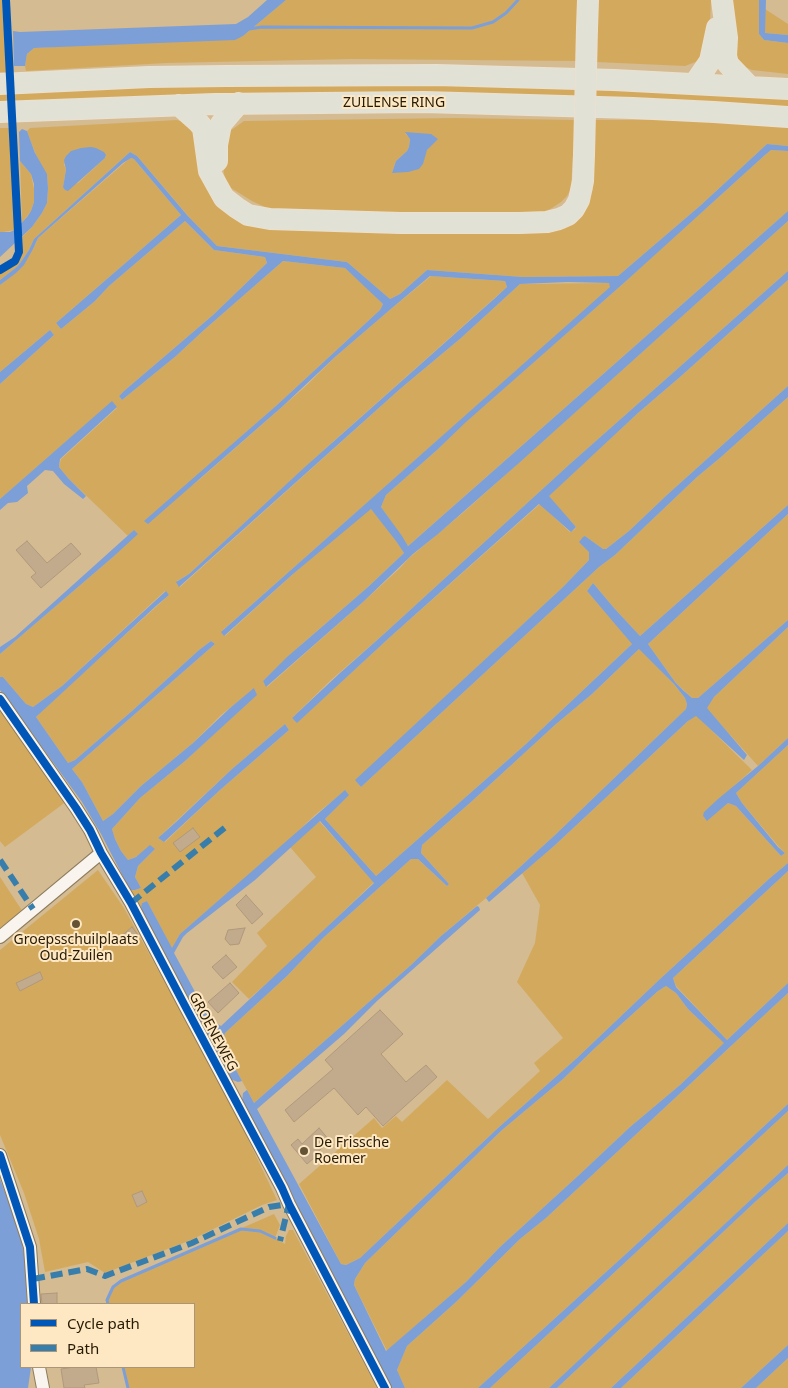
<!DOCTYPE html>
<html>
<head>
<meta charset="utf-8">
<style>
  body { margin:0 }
  #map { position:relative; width:788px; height:1388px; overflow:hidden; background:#d4bb91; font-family:"Noto Sans",sans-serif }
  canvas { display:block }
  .legend { position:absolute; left:20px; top:1303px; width:175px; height:65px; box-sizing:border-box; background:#fee8c3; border:1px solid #a89676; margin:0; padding:6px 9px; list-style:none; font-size:15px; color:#271a03 }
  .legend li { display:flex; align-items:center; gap:10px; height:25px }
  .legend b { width:25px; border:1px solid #a89676 }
</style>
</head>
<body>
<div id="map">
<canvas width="788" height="1388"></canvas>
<ul class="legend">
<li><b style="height:6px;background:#0057b8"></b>Cycle path</li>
<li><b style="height:6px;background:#387eac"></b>Path</li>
</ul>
</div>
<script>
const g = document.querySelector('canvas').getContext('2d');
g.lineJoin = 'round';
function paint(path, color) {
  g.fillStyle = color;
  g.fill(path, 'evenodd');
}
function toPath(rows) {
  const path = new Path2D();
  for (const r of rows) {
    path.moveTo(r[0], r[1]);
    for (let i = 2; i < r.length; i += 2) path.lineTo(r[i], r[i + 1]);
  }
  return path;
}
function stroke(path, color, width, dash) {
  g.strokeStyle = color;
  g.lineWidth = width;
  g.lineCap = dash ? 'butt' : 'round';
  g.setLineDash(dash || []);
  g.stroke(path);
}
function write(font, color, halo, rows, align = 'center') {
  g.font = font + ' "Noto Sans",sans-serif';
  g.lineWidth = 4;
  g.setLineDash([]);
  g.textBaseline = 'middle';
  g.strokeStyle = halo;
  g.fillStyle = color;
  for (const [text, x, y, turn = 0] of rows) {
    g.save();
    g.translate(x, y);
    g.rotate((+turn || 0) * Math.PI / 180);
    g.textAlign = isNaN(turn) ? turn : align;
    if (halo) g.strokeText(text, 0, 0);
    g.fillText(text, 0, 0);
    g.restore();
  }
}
paint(toPath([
  [0,0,2,0,6,72,0,72],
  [286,0,579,0,577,61,351,59,166,63,26,71,25,66,27,54,34,48,243,36],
  [597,0,711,0,709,45,704,56,698,61,685,66,596,62],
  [731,0,759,0,759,34,764,40,788,43,788,74,752,70,740,65,735,56],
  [765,9,788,24,788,35,765,33],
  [275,83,484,83,576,86,576,97,0,108,0,93,66,89],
  [596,88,788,98,788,114,595,97],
  [455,118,575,120,571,189,567,196,561,202,552,208,542,213,531,215,297,211,269,209,252,201,231,188,226,180,224,174,222,147,230,131,244,121],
  [405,133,432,144,427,150,392,173,396,161,407,151,409,147,410,138],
  [682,119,788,125,788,146,767,144,701,205,618,276,523,277,427,270,400,294,390,299,347,262,217,246,189,217,137,156,130,152,34,239,29,250,18,266,0,280,0,274,17,264,20,259,22,254,23,236,32,227,42,213,47,203,48,188,47,175,40,165,31,142,27,131,30,128,177,120,186,123,195,129,202,175,204,184,212,198,225,211,241,219,583,212,589,201,593,189,594,120,650,120],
  [106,155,105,158,78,183,63,187,66,170,64,164],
  [0,128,9,128,15,230,3,232,0,232],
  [771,150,788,151,788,211,408,546,381,507,386,495,437,450,465,422,625,282,681,230,711,204,765,155],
  [130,158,134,159,181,215,56,323,61,329,95,301,109,286,185,221,214,250,265,257,267,263,213,315,124,391,119,396,122,400,176,356,204,330,283,261,345,268,364,285,383,304,380,310,277,405,145,522,200,479,307,385,335,357,392,308,431,276,505,281,507,287,335,440,189,574,177,581,180,587,400,389,461,338,520,284,609,283,611,287,222,631,225,636,293,574,370,508,388,528,404,553,368,587,303,643,263,681,267,687,363,602,399,569,409,558,465,511,788,221,788,271,571,463,385,633,331,680,292,718,297,722,389,638,540,504,570,532,575,529,576,527,548,496,638,413,680,377,788,280,788,386,668,494,629,531,606,549,603,549,585,536,589,552,589,560,563,587,356,780,361,787,599,567,615,555,697,477,721,457,788,397,788,505,640,636,614,608,593,583,587,591,633,643,526,744,376,876,325,819,348,795,345,791,315,815,286,843,180,934,172,949,147,901,142,903,141,907,130,890,135,890,141,888,135,877,138,866,155,849,128,860,121,851,115,839,112,829,140,798,185,761,256,695,254,689,221,715,193,743,141,786,113,814,103,821,82,782,72,769,215,644,211,641,199,650,132,711,75,760,68,763,36,717,61,693,169,595,165,591,62,686,33,707,26,704,3,677,0,677,0,654,113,557,130,540,134,530,128,536,68,478,59,467,61,459,117,408,112,402,0,499,0,384,54,335,50,330,0,372,0,285,7,279,33,249,38,238],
  [285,724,289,730,220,790,165,842,158,838,232,769],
  [20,161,31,174,35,194,34,202,31,211,22,223],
  [788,514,788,620,698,698,692,698,675,682,648,644],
  [788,627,788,738,758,766,706,708,714,697],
  [640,648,674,684,685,698,687,704,686,709,555,835,486,898,441,936,411,965,254,1103,222,1044,225,1033,287,976,323,938,411,859,418,859,447,886,449,884,421,853,422,845,471,802,556,724,592,694],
  [0,706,67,801,5,847,0,841],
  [696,715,752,770,705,812,703,816,707,820,728,803,736,806,781,856,785,853,779,847,742,803,736,793,788,745,788,863,770,878,660,979,577,1058,498,1128,360,1258,346,1265,341,1264,299,1184,374,1118,382,1128,396,1116,402,1122,447,1080,488,1119,540,1071,534,1063,563,1038,517,982,535,943,540,905,522,873,554,846,688,721],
  [319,821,374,882,291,962,249,999,232,982,267,946,257,933,316,877,290,847],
  [98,870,124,908,229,1099,277,1200,262,1205,191,1240,105,1273,88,1262,45,1272,39,1239,24,1193,0,1135,0,950],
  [788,871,788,983,727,1040,676,986,673,978],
  [0,877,23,912,0,931],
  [666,986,676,993,688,1009,725,1043,680,1085,630,1127,579,1175,500,1247,466,1282,387,1351,354,1285,355,1279,365,1263,502,1130,563,1079,595,1048,658,991],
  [788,993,788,1104,627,1253,478,1388,405,1388,397,1370,407,1346,456,1302,520,1239,546,1218],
  [788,1111,788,1165,625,1318,549,1388,490,1388],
  [788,1173,788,1223,624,1376,611,1388,557,1388,755,1202],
  [274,1214,280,1225,275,1238,285,1244,286,1236,289,1230,293,1230,377,1388,128,1388,123,1367,194,1367,194,1304,108,1304,107,1300,113,1287,121,1281],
  [788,1231,788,1345,741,1388,621,1388],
  [788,1358,788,1388,756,1388]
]), '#d3aa5d');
paint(toPath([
  [267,0,286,0,243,36,235,40,34,48,27,54,25,66,14,66,13,31,20,32,236,24,248,17],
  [759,0,766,0,765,33,788,35,788,43,764,40,759,34],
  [22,129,27,131,35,153,47,174,48,188,47,203,42,213,32,227,0,257,0,232,10,232,15,230,27,217,31,211,34,202,34,184,31,174,20,161,19,132],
  [405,132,431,134,438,139,427,150,423,164,419,169,408,172,392,173,396,161,407,151,409,147,410,139],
  [767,144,788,146,788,151,771,150,765,155,625,282,466,422,437,450,386,495,381,507,402,536,408,546,407,547,788,211,788,221,519,463,438,534,413,554,363,602,266,687,263,681,287,657,368,587,404,553,396,541,371,509,293,574,224,636,221,632,610,287,609,283,568,282,520,284,461,338,400,389,179,587,176,582,189,574,306,466,494,299,507,287,505,281,430,276,392,308,335,357,283,406,148,524,144,521,277,405,380,310,383,304,345,268,283,261,204,330,176,356,122,400,119,396,124,391,213,315,267,263,265,257,214,250,185,221,109,286,95,301,61,329,56,323,181,215,134,159,131,158,123,163,38,238,33,249,24,265,16,273,0,285,0,280,18,266,29,250,34,239,130,152,137,156,187,215,217,246,347,262,390,299,400,294,427,270,523,277,618,276,701,205],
  [91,147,96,148,104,152,106,155,105,158,68,191,65,190,63,187,66,170,64,160,66,156,71,151,81,148],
  [788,271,788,280,680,377,638,413,549,496,576,527,571,532,539,504,389,638,297,723,292,718,340,673,385,633,571,463],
  [50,330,54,335,0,384,0,372],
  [788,386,788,397,721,457,697,477,615,555,599,567,361,787,355,780,563,587,589,560,589,552,579,542,583,537,585,536,603,549,606,549,629,531,668,494],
  [112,401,117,407,60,459,59,467,68,478,86,496,83,499,64,484,53,471,45,470,27,486,28,493,17,502,8,503,0,510,0,499],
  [788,505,788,514,648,644,675,682,684,691,692,698,698,698,788,620,788,627,714,697,707,708,747,755,744,760,696,716,688,721,554,846,489,902,486,898,555,835,686,709,687,704,685,698,674,684,639,649,592,694,556,724,471,802,422,845,421,853,449,884,447,886,418,859,411,859,323,938,287,976,225,1033,222,1044,242,1081,238,1082,230,1079,143,913,141,907,142,903,147,901,172,948,180,934,345,790,349,795,325,819,376,876,526,744,632,644,587,591,593,583,614,608,640,636],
  [320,821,374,883,221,1026,209,1019,207,1014,174,953,183,937,187,933,255,880],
  [134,530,138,534,113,557,0,654,0,647,15,637],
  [166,591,169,595,156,606,36,717,68,763,75,760,132,711,199,650,211,641,215,644,72,769,82,782,103,821,113,814,141,786,193,743,230,708,254,688,257,695,185,761,140,798,112,829,115,839,121,851,128,860,136,857,150,845,155,849,138,866,135,877,141,888,135,890,130,890,101,834,82,802,0,690,0,677,3,677,26,704,33,707,62,686],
  [285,724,289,730,220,790,164,842,158,838,176,822,232,769],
  [788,738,788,745,736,793,742,803,778,847,785,853,781,856,736,806,728,803,707,821,703,816,704,812,718,799,758,766],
  [788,863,788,871,673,978,676,987,727,1040,788,983,788,993,546,1218,520,1239,456,1302,407,1346,397,1370,405,1388,392,1388,242,1102,243,1093,247,1090,254,1103,411,965,441,936,477,906,479,907,480,910,377,1001,344,1034,257,1109,341,1264,346,1265,360,1258,498,1128,577,1058,660,979,770,878],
  [666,986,676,993,688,1009,724,1043,680,1085,630,1127,579,1175,500,1247,466,1282,386,1351,354,1285,355,1279,365,1263,502,1130,563,1079,595,1048,658,991],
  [788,1104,788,1111,490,1388,478,1388,627,1253],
  [788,1165,788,1173,755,1202,557,1388,549,1388],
  [0,1179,20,1232,26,1266,27,1304,21,1304,21,1367,31,1367,28,1388,0,1388],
  [788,1223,788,1231,621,1388,611,1388],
  [788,1345,788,1358,756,1388,741,1388]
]), '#7c9fd8');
stroke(toPath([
  [249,29,262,27,472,28,493,22,506,13,518,0],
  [108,1304,107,1300,113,1287,121,1281,241,1229,260,1231,275,1238],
  [123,1367,128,1388]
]), '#7c9fd8', 3);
const building = toPath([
  [27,541,47,563,71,543,81,554,41,588,31,577,36,573,16,550,27,541],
  [193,828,200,837,180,852,173,843,193,828],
  [246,895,263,914,252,924,236,905,246,895],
  [132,927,138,935,124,946,120,937,132,927],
  [245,928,239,944,230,945,225,939,228,930,245,928],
  [226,955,237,967,223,979,212,967,226,955],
  [40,972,43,979,20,991,16,983,40,972],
  [230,983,239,993,218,1013,208,1002,230,983],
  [380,1010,403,1034,381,1054,406,1082,426,1065,437,1077,383,1126,366,1107,358,1115,334,1088,294,1122,285,1110,333,1069,325,1060,380,1010],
  [319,1128,330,1141,313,1156,314,1158,307,1164,291,1145,298,1139,302,1144,319,1128],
  [142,1191,147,1202,137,1207,132,1195,142,1191],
  [57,1293,57,1304,42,1304,41,1294,57,1293],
  [74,1367,96,1367,99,1383,84,1385,85,1388,64,1388,61,1369,74,1367]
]);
paint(building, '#c2ab8d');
stroke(building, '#b0987b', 1);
const street = toPath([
  [0,699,76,808,90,830,101,853,131,903,184,1004,282,1188,289,1204,385,1388],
  [0,937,101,853],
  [0,1155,30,1247,34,1304],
  [39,1367,43,1388]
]);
const primary = toPath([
  [722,0,727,38,726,56,728,64,749,86],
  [587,28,588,0],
  [695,83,710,61,717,28],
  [0,84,149,77,226,76,437,75,614,80,788,89],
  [179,105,198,122,203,128,209,171,224,198,237,208,248,215,270,219,400,223,520,223,547,222,559,219,568,215,574,209,579,200,583,181,584,155],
  [0,112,215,104,424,102,633,108,714,112,788,117],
  [217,161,217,145,221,124,239,103]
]);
stroke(street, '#8d7c5d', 14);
stroke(primary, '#ece0ce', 22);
stroke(street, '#f9f5ee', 12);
stroke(primary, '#e1e1d6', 20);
const primaryBridge = toPath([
  [584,155,587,28]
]);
stroke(primaryBridge, '#ece0ce', 22, []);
stroke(primaryBridge, '#e1e1d6', 20);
stroke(toPath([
  [0,860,33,909],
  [131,903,227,826],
  [33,1279,87,1269,105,1276,192,1243,269,1207,289,1204,280,1241]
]), '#387eac', 6, [12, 6]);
stroke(toPath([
  [0,270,15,261,19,252,6,0],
  [0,699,76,808,90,830,101,853,131,903,184,1004,282,1188,289,1204,385,1388],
  [0,1155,30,1247,34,1304]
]), '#0057b8', 8);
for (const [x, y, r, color] of [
  [76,924,5,"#645235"],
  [304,1151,5,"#645235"]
]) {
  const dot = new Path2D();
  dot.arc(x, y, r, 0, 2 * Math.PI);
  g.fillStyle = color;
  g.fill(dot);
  stroke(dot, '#fee8c3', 2);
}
write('14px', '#271a03', '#fee8c3', [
  ["ZUILENSE RING",394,103],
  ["GROENEWEG",213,1032,62]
]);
write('14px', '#271a03', '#fee8c3', [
  ["Groepsschuilplaats",76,940],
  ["Oud-Zuilen",76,956],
  ["De Frissche",314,1143,"left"],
  ["Roemer",314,1159,"left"]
]);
</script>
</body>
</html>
